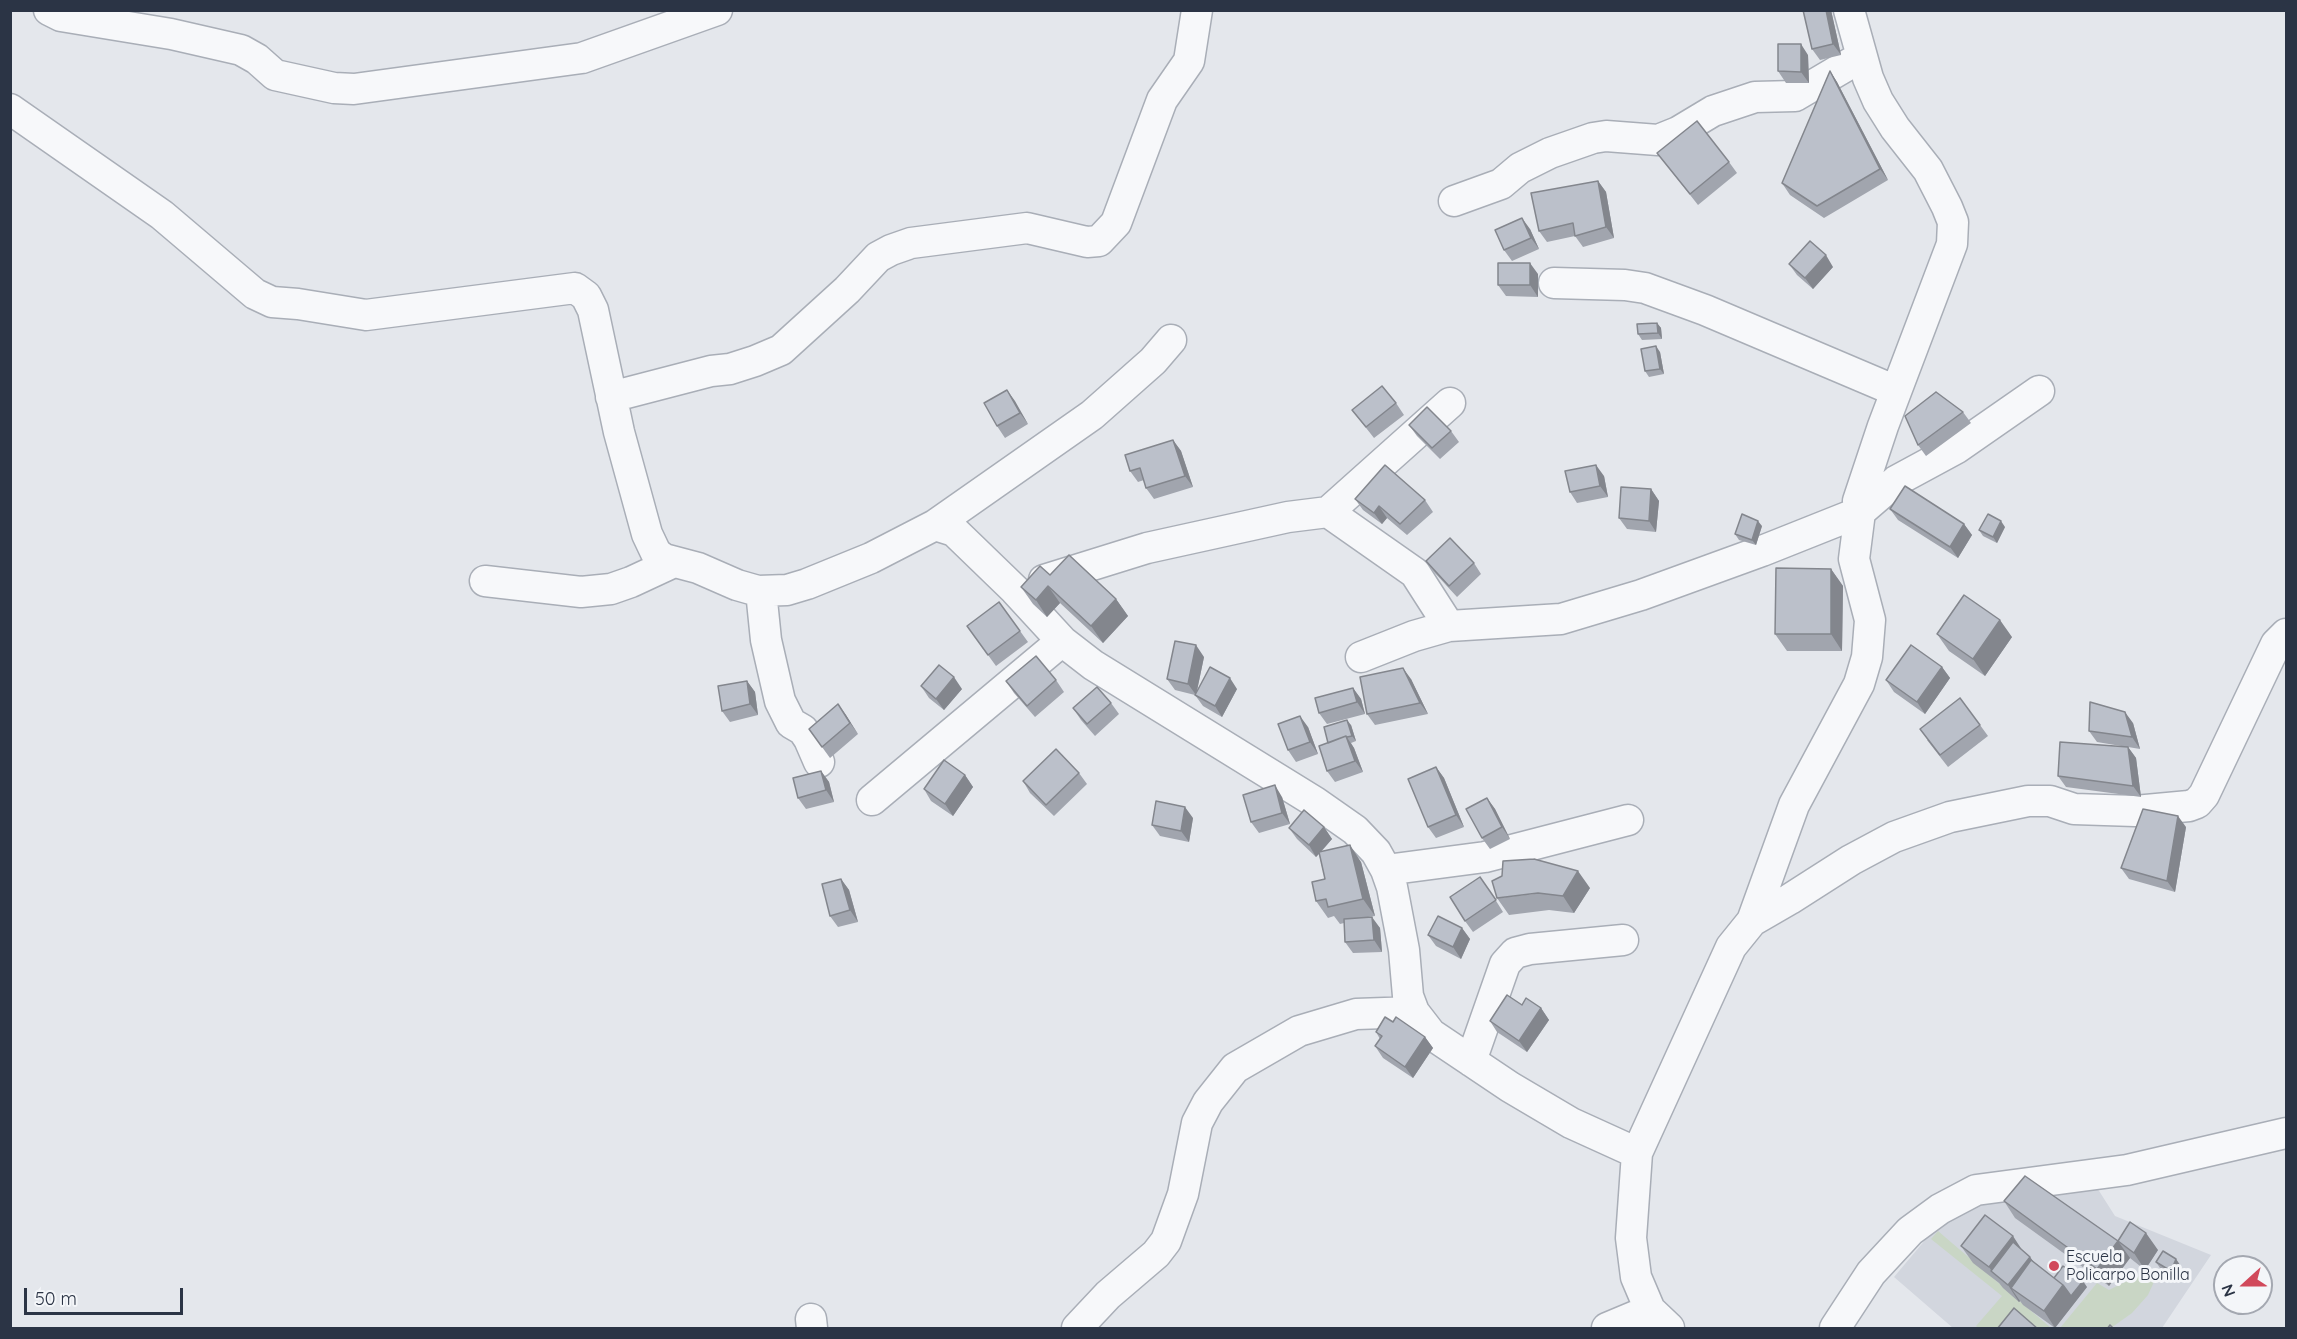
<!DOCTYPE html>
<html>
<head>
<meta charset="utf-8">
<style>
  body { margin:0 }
  #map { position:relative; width:2297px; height:1339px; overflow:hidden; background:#e4e7ec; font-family:Quicksand,sans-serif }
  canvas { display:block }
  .frame { position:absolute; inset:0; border:12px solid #2b3445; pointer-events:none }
  .north { position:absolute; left:2213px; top:1255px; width:60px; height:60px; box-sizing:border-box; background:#f4f6f9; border:2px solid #a4a8b1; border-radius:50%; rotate:249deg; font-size:16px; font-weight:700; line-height:24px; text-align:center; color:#2b3445 }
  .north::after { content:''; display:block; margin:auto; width:21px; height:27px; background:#d1495b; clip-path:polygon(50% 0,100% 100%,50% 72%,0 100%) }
  .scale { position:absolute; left:24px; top:1288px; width:159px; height:27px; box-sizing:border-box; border:3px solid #2b3445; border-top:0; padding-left:8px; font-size:18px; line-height:21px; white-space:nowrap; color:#2b3445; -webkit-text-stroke:4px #f4f6f9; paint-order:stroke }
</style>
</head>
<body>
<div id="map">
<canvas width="2297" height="1339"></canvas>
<div class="frame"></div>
<div class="north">N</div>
<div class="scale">50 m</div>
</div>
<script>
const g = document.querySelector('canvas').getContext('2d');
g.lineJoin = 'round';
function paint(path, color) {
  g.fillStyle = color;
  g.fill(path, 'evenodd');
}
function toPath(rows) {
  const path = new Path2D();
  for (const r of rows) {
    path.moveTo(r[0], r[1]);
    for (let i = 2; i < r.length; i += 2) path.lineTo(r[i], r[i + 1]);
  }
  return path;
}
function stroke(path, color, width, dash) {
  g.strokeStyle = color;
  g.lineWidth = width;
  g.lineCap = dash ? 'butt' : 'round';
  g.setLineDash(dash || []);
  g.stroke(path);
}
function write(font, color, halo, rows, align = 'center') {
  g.font = font + ' Quicksand,sans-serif';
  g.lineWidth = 6;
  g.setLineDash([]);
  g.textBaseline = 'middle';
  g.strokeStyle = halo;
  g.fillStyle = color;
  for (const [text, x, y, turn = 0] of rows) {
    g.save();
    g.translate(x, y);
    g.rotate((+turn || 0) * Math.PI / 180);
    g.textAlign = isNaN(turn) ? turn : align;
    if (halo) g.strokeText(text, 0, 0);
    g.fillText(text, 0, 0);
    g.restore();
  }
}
paint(toPath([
  [2094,1183,2115,1216,2211,1255,2162,1328,1953,1328,1894,1277,1953,1207]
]), '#d2d6de');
paint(toPath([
  [1938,1231,2051,1328,2038,1328,2016,1311,2000,1328,1978,1328,1976,1326,2002,1296,1931,1239],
  [2158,1273,2148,1295,2132,1313,2111,1328,2060,1328,2097,1283,2109,1290,2135,1277]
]), '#c9d6c5');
const minor = toPath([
  [49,10,61,16,171,34,241,50,257,59,275,75,334,88,354,89,582,58,717,10],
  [10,109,162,215,255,294,272,302,298,304,366,315,575,288,586,296,593,310,619,432,647,534,656,553,664,559,698,568,737,585,758,591,787,590,807,584,871,558,935,525,954,531,1015,590,1062,641,1093,665,1315,802,1355,830,1376,852,1386,870,1392,887,1404,950,1408,996,1414,1012,1431,1034,1510,1087,1571,1123,1637,1153],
  [1454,201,1501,184,1520,168,1550,153,1593,138,1606,136,1658,140,1678,132,1713,111,1755,97,1795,96,1861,57],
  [1554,283,1625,285,1645,288,1705,310,1896,391],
  [611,397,711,371,730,369,755,361,781,350,847,290,878,257,891,250,911,243,1027,228,1087,242,1099,241,1116,223,1162,100,1189,61,1197,10],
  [1328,512,1450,403],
  [935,525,1092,415,1153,361,1171,340],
  [1044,580,1147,548,1288,517,1328,512,1415,573,1449,626],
  [485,581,581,592,611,589,631,582,674,562],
  [761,591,766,640,780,701,791,723,803,730,809,739,819,762],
  [1361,657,1414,636,1449,626,1561,619,1641,595,1762,551,1860,512,1896,481,1957,448,2039,391],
  [872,800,1062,641],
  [1386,870,1485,857,1628,820],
  [1752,921,1794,805,1859,684,1867,657,1870,620,1854,559,1860,512,1858,501,1883,426,1952,244,1953,222,1947,207,1928,170,1895,128,1878,101,1868,78,1849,10],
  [1471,1061,1505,964,1515,953,1530,949,1623,940],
  [811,1319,812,1328],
  [1077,1328,1108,1295,1156,1254,1166,1241,1183,1194,1197,1123,1208,1102,1235,1068,1299,1031,1356,1014,1414,1012],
  [1607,1328,1650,1310],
  [1669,1328,1650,1310,1636,1277,1631,1238,1637,1153,1731,947,1752,921,1790,899,1851,860,1894,837,1950,817,2028,801,2050,801,2074,809,2135,811,2189,806,2197,803,2204,795,2276,644,2286,634],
  [1835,1328,1871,1273,1910,1231,1940,1209,1976,1190,2127,1170,2286,1133]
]);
stroke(minor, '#a9aeb7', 33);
stroke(minor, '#f7f8fa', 30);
paint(toPath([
  [1803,10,1831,10,1841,55,1820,60,1812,49],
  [1808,55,1809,83,1786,83,1778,71],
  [1830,71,1837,82,1888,180,1824,218,1790,195,1782,183],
  [1657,153,1729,162,1737,173,1698,205],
  [1598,181,1606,192,1614,238,1583,247,1575,236,1547,242,1539,231],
  [1530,229,1539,249,1512,261,1504,250],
  [1789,264,1833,267,1813,289,1797,275],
  [1538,274,1538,297,1506,296,1498,285],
  [1657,323,1661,328,1662,339,1642,340,1638,334],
  [1660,352,1664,374,1649,377,1645,371],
  [1007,390,1028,424,1005,438,997,426],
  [1396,403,1404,415,1374,438,1352,410],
  [1963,412,1971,423,1926,456,1918,445],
  [1409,425,1451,431,1459,442,1440,459,1417,436],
  [1173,440,1181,451,1193,487,1154,499,1146,488,1144,480,1138,482,1130,471],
  [1604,476,1608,497,1577,503,1570,492],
  [1651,489,1659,501,1656,532,1627,529,1619,518],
  [1355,499,1425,500,1433,512,1407,535,1387,518,1382,524,1363,510],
  [1890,509,1964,524,1972,535,1958,558,1898,520],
  [1762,526,1756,545,1739,540,1735,534],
  [2005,527,1997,543,1983,536,1979,530],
  [1426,561,1474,563,1481,574,1457,597,1434,572],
  [1831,569,1843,586,1842,651,1787,651,1775,634],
  [1050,575,1116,599,1128,616,1103,643,1060,603,1047,617,1033,604,1021,587],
  [999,602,1028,642,996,666,967,626],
  [1937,634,2012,637,1985,676,1949,651],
  [1204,657,1197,691,1237,689,1222,717,1203,706,1195,695,1175,690,1167,679],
  [1942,667,1950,678,1925,714,1894,692,1886,680],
  [1411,679,1428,714,1375,725,1367,714],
  [1056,680,1064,692,1035,717,1014,693,1006,681],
  [747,681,755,692,758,715,730,722,722,711],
  [921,686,962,689,944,710,929,698],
  [1353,688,1361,699,1365,714,1327,724,1319,713],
  [1111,703,1119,714,1095,736,1081,720,1073,708],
  [838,704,858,734,830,758,809,729],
  [2133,723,2140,749,2128,747,2136,758,2141,797,2066,787,2058,776,2127,747,2097,742,2089,731],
  [1351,725,1356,741,1351,743,1354,748,1363,772,1335,782,1327,771,1328,743],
  [1980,725,1988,736,1948,767,1927,740],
  [1308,727,1318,754,1296,762,1288,750],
  [1436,767,1444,778,1464,827,1436,838,1428,827],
  [821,771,829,782,834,802,806,809,798,798],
  [1079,773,1087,784,1054,816,1030,793,1023,781],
  [965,775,973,787,953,816,931,801,924,789],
  [1282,797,1290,824,1259,833,1251,822],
  [1487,798,1495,809,1510,839,1490,849,1482,838],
  [1193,818,1189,842,1160,836,1152,825],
  [1324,827,1332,839,1321,852,1361,862,1375,916,1368,917,1380,928,1382,952,1353,953,1345,942,1344,923,1340,924,1334,916,1328,918,1316,901,1325,879,1319,854,1316,857,1297,839,1289,828],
  [2186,827,2175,892,2129,879,2121,868],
  [841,879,849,890,858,922,838,927,830,916],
  [1488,888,1503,912,1473,932,1465,921],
  [1590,888,1574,913,1549,910,1509,915,1497,898],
  [1462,928,1470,939,1461,959,1436,946,1428,935],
  [1522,1005,1541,1008,1549,1020,1527,1052,1497,1032,1490,1021],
  [1393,1022,1425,1037,1433,1048,1413,1078,1383,1058,1375,1046,1380,1039,1376,1032],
  [2004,1201,2118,1241,2130,1258,2109,1286,2015,1218],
  [2118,1241,2158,1250,2145,1270,2130,1258],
  [1961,1246,2023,1251,2030,1257,2033,1261,2054,1278,2087,1287,2055,1328,2023,1305,2020,1301,2019,1302,2003,1288,1999,1283,1973,1263],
  [2176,1259,2180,1265,2175,1276,2160,1268,2156,1262]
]), '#a1a5ae');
paint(toPath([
  [1826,10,1831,10,1841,55,1833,44],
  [1801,44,1808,55,1809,83,1801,72],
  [1830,71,1837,82,1888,180,1880,169],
  [1598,181,1606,192,1614,238,1606,227],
  [1522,218,1530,229,1539,249,1531,238],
  [1826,255,1833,267,1813,289,1805,278],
  [1530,263,1538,274,1538,297,1530,285],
  [1657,323,1661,328,1662,339,1658,333],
  [1656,346,1660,352,1664,374,1660,369],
  [1007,390,1015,401,1028,424,1020,413],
  [1173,440,1181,451,1193,487,1185,476],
  [1596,465,1604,476,1608,497,1600,486],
  [1651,489,1659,501,1656,532,1649,521],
  [1379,506,1387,518,1382,524,1374,513],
  [1758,521,1762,526,1756,545,1752,540],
  [2001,521,2005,527,1997,543,1993,537],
  [1964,524,1972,535,1958,558,1950,547],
  [1831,569,1843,586,1842,651,1831,634],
  [1048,586,1060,603,1047,617,1036,600],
  [1116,599,1128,616,1103,643,1091,626],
  [2000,620,2012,637,1985,676,1973,659],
  [1196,645,1204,657,1196,695,1188,684],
  [1942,667,1950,678,1925,714,1917,702],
  [1403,668,1411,679,1428,714,1420,703],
  [954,677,962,689,944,710,936,699],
  [1230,678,1237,689,1222,717,1215,706],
  [747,681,755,692,758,715,750,704],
  [1353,688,1361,699,1365,714,1357,702],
  [838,704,846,715,858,734,850,723],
  [2125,712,2133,723,2140,749,2132,737],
  [1300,716,1308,727,1318,754,1310,742],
  [1347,720,1351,725,1356,741,1352,736],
  [1346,736,1354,748,1363,772,1355,761],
  [2128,747,2136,758,2141,797,2133,786],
  [1436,767,1444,778,1464,827,1456,815],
  [821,771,829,782,834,802,826,790],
  [965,775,973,787,953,816,945,804],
  [1275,785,1282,797,1290,824,1282,813],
  [1487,798,1495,809,1510,839,1502,827],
  [1185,807,1193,818,1189,842,1181,831],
  [2178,816,2186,827,2175,892,2167,881],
  [1324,827,1332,839,1316,857,1309,845],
  [1350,845,1361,862,1375,916,1363,899],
  [1578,871,1590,888,1574,913,1563,896],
  [841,879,849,890,858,922,850,910],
  [1372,917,1380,928,1382,952,1374,940],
  [1462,928,1470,939,1461,959,1453,947],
  [1541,1008,1549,1020,1527,1052,1519,1041],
  [1425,1037,1433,1048,1413,1078,1405,1067],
  [2146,1233,2158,1250,2145,1270,2134,1253],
  [2013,1236,2024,1253,1993,1273,1989,1267],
  [2118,1241,2130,1258,2109,1286,2097,1269],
  [2030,1257,2042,1274,2011,1288,2020,1301,2019,1302,2008,1285],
  [2176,1259,2180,1265,2175,1276,2171,1271],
  [2083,1281,2087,1287,2055,1328,2044,1311,2063,1285]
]), '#83868d');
const building = toPath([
  [1803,10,1826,10,1833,44,1812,49,1803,10],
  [1778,44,1801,44,1801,72,1778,71,1778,44],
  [1830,71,1880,169,1817,206,1782,183,1830,71],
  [1697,121,1729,162,1690,194,1657,153,1697,121],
  [1598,181,1606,227,1575,236,1573,223,1539,231,1531,193,1598,181],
  [1522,218,1531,238,1504,250,1495,230,1522,218],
  [1810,241,1826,255,1805,278,1789,264,1810,241],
  [1498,263,1530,263,1530,285,1498,285,1498,263],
  [1657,323,1658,333,1638,334,1637,324,1657,323],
  [1656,346,1660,369,1645,371,1641,349,1656,346],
  [1382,386,1396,403,1366,427,1352,410,1382,386],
  [1007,390,1020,413,997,426,984,403,1007,390],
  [1936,392,1963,412,1918,445,1905,416,1936,392],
  [1427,407,1451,431,1432,448,1409,425,1427,407],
  [1173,440,1185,476,1146,488,1140,468,1130,471,1125,455,1173,440],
  [1385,465,1425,500,1400,524,1379,506,1374,513,1355,499,1385,465],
  [1596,465,1600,486,1570,492,1565,471,1596,465],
  [1905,486,1964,524,1950,547,1890,509,1905,486],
  [1621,487,1651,489,1649,521,1619,518,1621,487],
  [1742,514,1758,521,1752,540,1735,534,1742,514],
  [1988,514,2001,521,1993,537,1979,530,1988,514],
  [1450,538,1474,563,1449,586,1426,561,1450,538],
  [1069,555,1116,599,1091,626,1048,586,1036,600,1021,587,1040,566,1050,575,1069,555],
  [1776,568,1831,569,1831,634,1775,634,1776,568],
  [1964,595,2000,620,1973,659,1937,634,1964,595],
  [999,602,1020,631,988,655,967,626,999,602],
  [1175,641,1196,645,1188,684,1167,679,1175,641],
  [1911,645,1942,667,1917,702,1886,680,1911,645],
  [1036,656,1056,680,1027,706,1006,681,1036,656],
  [939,665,954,677,936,699,921,686,939,665],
  [1210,667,1230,678,1215,706,1195,695,1210,667],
  [1403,668,1420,703,1367,714,1360,677,1403,668],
  [747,681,750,704,722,711,718,686,747,681],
  [1097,687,1111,703,1087,724,1073,708,1097,687],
  [1353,688,1357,702,1319,713,1315,698,1353,688],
  [1960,698,1980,725,1940,755,1920,729,1960,698],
  [2090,702,2125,712,2132,737,2089,731,2090,702],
  [838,704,850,723,822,747,809,729,838,704],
  [1300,716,1310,742,1288,750,1278,724,1300,716],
  [1347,720,1352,736,1347,737,1346,736,1328,743,1324,727,1347,720],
  [1346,736,1355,761,1327,771,1319,746,1346,736],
  [2060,742,2128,747,2133,786,2058,776,2060,742],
  [1056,749,1079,773,1046,805,1023,781,1056,749],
  [944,760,965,775,945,804,924,789,944,760],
  [1436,767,1456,815,1428,827,1408,779,1436,767],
  [821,771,826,790,798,798,793,778,821,771],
  [1275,785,1282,813,1251,822,1243,795,1275,785],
  [1487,798,1502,827,1482,838,1466,809,1487,798],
  [1156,801,1185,807,1181,831,1152,825,1156,801],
  [2143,809,2178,816,2167,881,2121,868,2143,809],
  [1304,810,1324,827,1309,845,1289,828,1304,810],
  [1350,845,1363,899,1328,907,1326,899,1316,901,1312,882,1325,879,1319,852,1350,845],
  [1534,859,1578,871,1563,896,1538,893,1497,898,1492,881,1502,876,1503,861,1534,859],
  [1480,877,1496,900,1465,921,1450,897,1480,877],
  [841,879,850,910,830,916,822,884,841,879],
  [1438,916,1462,928,1453,947,1428,935,1438,916],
  [1372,917,1374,940,1345,942,1344,919,1372,917],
  [1507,995,1522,1005,1526,998,1541,1008,1519,1041,1490,1021,1507,995],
  [1385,1017,1393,1022,1396,1017,1425,1037,1405,1067,1375,1046,1382,1036,1376,1032,1385,1017],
  [2025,1176,2118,1241,2097,1269,2004,1201,2025,1176],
  [1985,1215,2013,1236,1989,1267,1961,1246,1985,1215],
  [2130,1222,2146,1233,2134,1253,2118,1241,2130,1222],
  [2013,1242,2030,1257,2008,1285,1991,1271,2013,1242],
  [2163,1251,2176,1259,2171,1271,2156,1262,2163,1251],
  [2031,1260,2063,1285,2044,1311,2011,1288,2031,1260],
  [2063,1266,2083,1281,2071,1296,2063,1285,2054,1278,2063,1266],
  [2014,1308,2038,1329,1997,1329,2014,1308],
  [2110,1325,2114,1329,2107,1329,2110,1325]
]);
paint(building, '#bbc0ca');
stroke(building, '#83868d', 1.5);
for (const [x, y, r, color] of [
  [2054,1266,6,"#d1495b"]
]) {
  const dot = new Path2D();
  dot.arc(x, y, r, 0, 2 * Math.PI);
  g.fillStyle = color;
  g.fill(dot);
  stroke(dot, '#f4f6f9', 2);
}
write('16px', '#2b3445', '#f4f6f9', [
  ["Escuela",2066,1257],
  ["Policarpo Bonilla",2066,1275]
], 'left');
</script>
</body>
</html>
